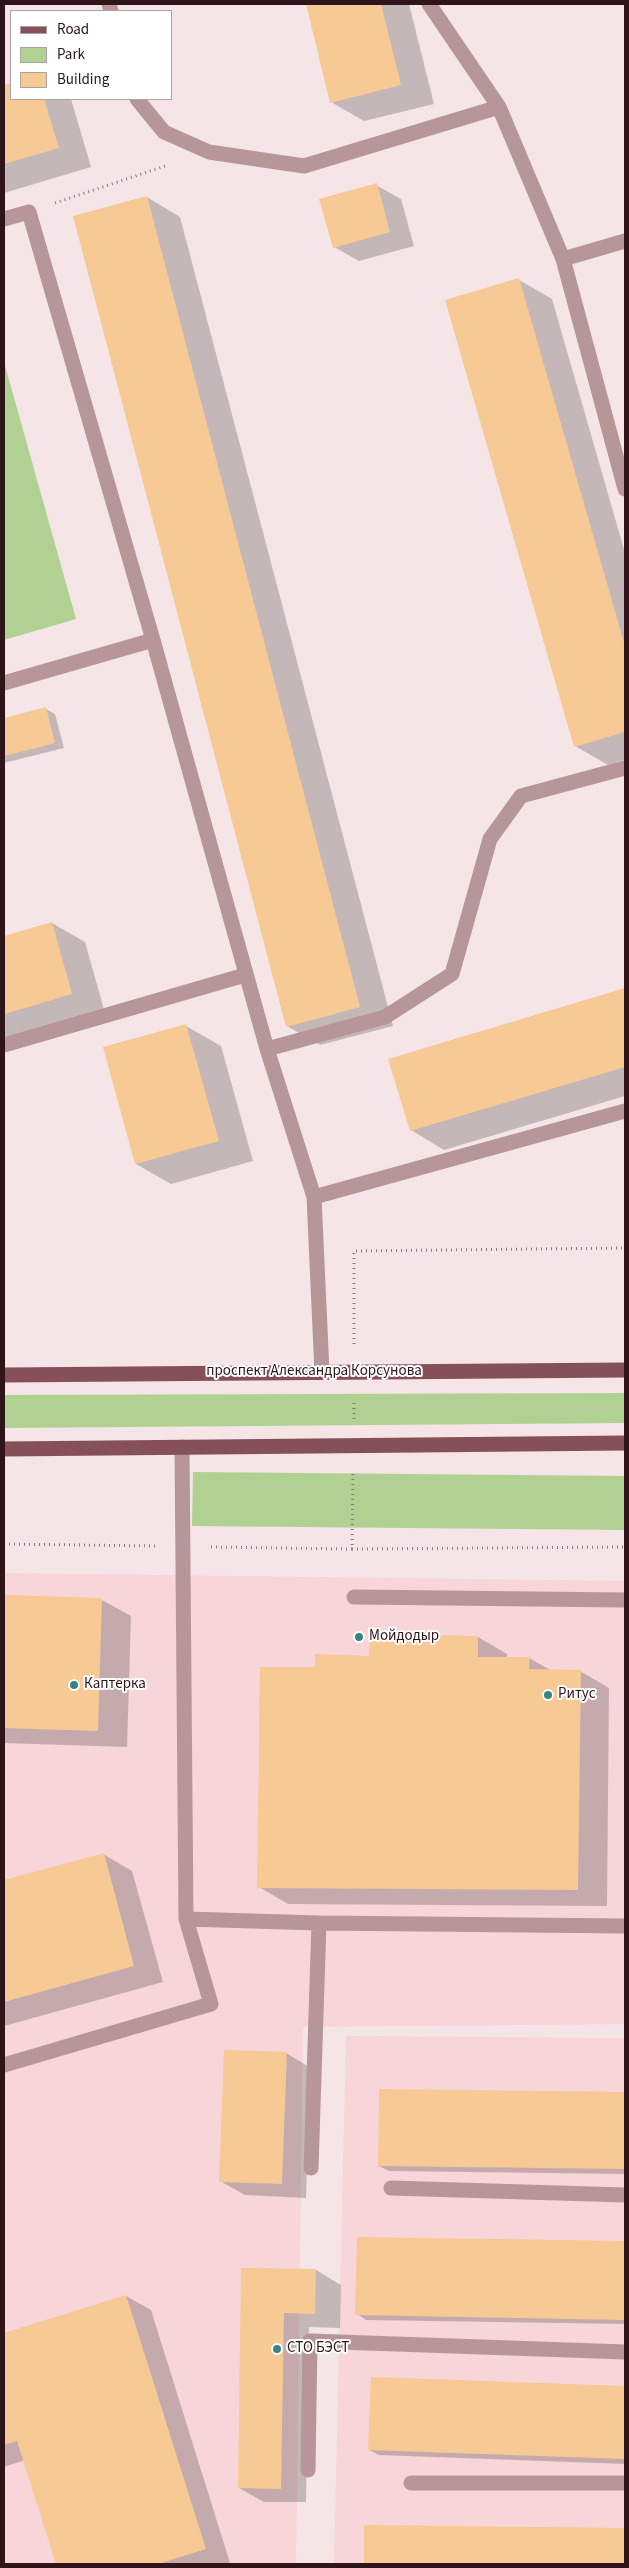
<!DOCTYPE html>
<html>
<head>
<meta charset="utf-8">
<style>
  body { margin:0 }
  #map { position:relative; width:629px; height:2568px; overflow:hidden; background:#f5e5e6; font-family:"Source Sans 3",sans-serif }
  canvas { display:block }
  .frame { position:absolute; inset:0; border:5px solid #2f1419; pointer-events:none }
  .legend { position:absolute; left:10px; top:10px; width:162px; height:90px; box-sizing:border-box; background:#fff; border:1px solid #aca1a3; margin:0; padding:6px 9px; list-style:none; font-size:15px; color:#2f1419 }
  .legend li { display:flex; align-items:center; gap:10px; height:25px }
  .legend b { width:25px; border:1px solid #aca1a3 }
</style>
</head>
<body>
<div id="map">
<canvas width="629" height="2568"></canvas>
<div class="frame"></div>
<ul class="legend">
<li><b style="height:6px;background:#865058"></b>Road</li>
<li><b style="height:14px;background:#b0d191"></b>Park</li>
<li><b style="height:14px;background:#f7c994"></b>Building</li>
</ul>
</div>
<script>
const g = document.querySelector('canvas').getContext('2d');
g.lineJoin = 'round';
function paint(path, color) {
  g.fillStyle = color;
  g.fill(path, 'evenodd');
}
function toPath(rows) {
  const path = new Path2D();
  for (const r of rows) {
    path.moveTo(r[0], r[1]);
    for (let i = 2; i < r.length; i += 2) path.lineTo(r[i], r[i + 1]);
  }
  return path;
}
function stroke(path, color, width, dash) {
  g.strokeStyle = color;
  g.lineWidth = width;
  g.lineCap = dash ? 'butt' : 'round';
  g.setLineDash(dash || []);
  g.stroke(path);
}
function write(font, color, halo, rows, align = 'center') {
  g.font = font + ' "Source Sans 3",sans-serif';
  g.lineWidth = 4;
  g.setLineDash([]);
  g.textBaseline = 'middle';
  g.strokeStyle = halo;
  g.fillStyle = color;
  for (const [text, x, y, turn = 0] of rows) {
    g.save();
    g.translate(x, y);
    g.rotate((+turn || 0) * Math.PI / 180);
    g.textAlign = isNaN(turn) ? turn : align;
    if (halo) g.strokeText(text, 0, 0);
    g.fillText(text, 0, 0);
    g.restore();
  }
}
paint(toPath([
  [4,1573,625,1581,625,2024,303,2027,296,2564,4,2564],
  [346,2036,625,2038,625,2564,334,2564]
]), '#f7d5d9');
paint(toPath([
  [4,362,76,619,4,640],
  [625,1393,625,1423,4,1428,4,1395],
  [193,1472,625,1476,625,1530,192,1526]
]), '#b0d191');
paint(toPath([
  [307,4,409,4,434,104,364,121,331,102],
  [11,84,11,99,71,99,91,167,4,193,4,87],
  [376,185,401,199,414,246,359,261,334,247],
  [147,197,180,217,393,1026,320,1045,287,1026],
  [519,280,552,299,625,553,625,760,608,765,575,746],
  [46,709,55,714,64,748,4,763,4,719],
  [52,923,85,942,105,1013,4,1042,4,937],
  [625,990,625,1096,444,1150,411,1130,390,1060],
  [186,1026,221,1046,253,1161,171,1184,136,1164,104,1048],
  [4,1597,102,1600,131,1616,127,1747,4,1743],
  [478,1637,507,1654,507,1658,529,1658,552,1671,580,1671,609,1688,607,1906,288,1904,259,1887,316,1668],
  [103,1854,132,1871,163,1982,4,2026,4,1881],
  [286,2053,311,2068,306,2198,245,2195,220,2181],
  [380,2090,625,2093,625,2174,389,2171,379,2166],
  [358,2238,625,2243,625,2324,366,2320,357,2314],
  [243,2269,316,2270,341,2285,340,2328,309,2327,306,2502,264,2502,239,2488],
  [126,2296,151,2310,230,2563,57,2564,25,2460,4,2467,4,2335],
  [372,2378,625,2387,625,2464,379,2455,369,2450],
  [365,2527,625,2530,625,2564,365,2564]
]), '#0003');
paint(toPath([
  [306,4,381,4,401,85,330,103],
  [11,83,11,99,44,99,59,148,4,164,4,85],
  [377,183,390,232,333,248,319,199],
  [147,196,360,1007,286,1027,73,216],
  [519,278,625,646,625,732,574,747,445,300],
  [46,707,55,743,4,756,4,718],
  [52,922,72,994,4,1014,4,936],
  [625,988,625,1067,410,1131,388,1059],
  [186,1024,219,1141,135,1164,103,1047],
  [4,1595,102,1598,98,1731,4,1728],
  [370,1634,478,1636,478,1657,530,1657,529,1669,581,1670,578,1890,257,1888,260,1667,315,1667,315,1654,369,1656],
  [104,1853,134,1966,4,2002,4,1880],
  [224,2050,287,2052,282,2184,219,2182],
  [379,2089,625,2092,625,2169,378,2166],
  [357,2237,625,2241,625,2320,355,2315],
  [241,2268,316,2269,315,2314,284,2313,281,2489,238,2488],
  [126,2295,206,2549,158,2564,56,2564,17,2441,4,2445,4,2333],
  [371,2377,625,2386,625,2459,368,2450],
  [364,2525,625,2528,625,2564,364,2564]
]), '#f7c994');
stroke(toPath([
  [55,203,168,165],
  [354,1344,354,1251,625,1248],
  [354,1419,354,1400],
  [4,1544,155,1546],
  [211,1547,352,1549,353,1473],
  [352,1549,625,1547]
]), '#8d787b', 3, [1, 4]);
stroke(toPath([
  [109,4,111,11],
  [429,4,499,107,563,259],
  [137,99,164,132,209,152,304,166,499,107],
  [4,219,29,212,153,640,4,683],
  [625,241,563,259,625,489],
  [153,640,267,1049,314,1197,322,1372],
  [4,1045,245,975],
  [267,1049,385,1017,452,974,490,839,521,796,625,768],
  [314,1197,625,1111],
  [182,1447,186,1919,319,1923,625,1926],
  [354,1597,625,1600],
  [4,2065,211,2004,186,1919],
  [311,2168,319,1923],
  [391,2188,625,2195],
  [308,2470,310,2341,625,2352],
  [411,2483,625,2483]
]), '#b69699', 15);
stroke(toPath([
  [4,1375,625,1370],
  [4,1449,625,1443]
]), '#865058', 15);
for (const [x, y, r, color] of [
  [359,1637,5,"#3b837f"],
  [74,1685,5,"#3b837f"],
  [548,1695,5,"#3b837f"],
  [277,2349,5,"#3b837f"]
]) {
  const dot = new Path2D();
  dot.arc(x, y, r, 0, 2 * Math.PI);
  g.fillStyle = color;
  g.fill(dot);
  stroke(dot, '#fff', 2);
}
write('15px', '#2f1419', '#fff', [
  ["проспект Александра Корсунова",314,1372]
]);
write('15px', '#2f1419', '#fff', [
  ["Мойдодыр",369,1637],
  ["Каптерка",84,1685],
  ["Ритус",558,1695],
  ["СТО БЭСТ",287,2349]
], 'left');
</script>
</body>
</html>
